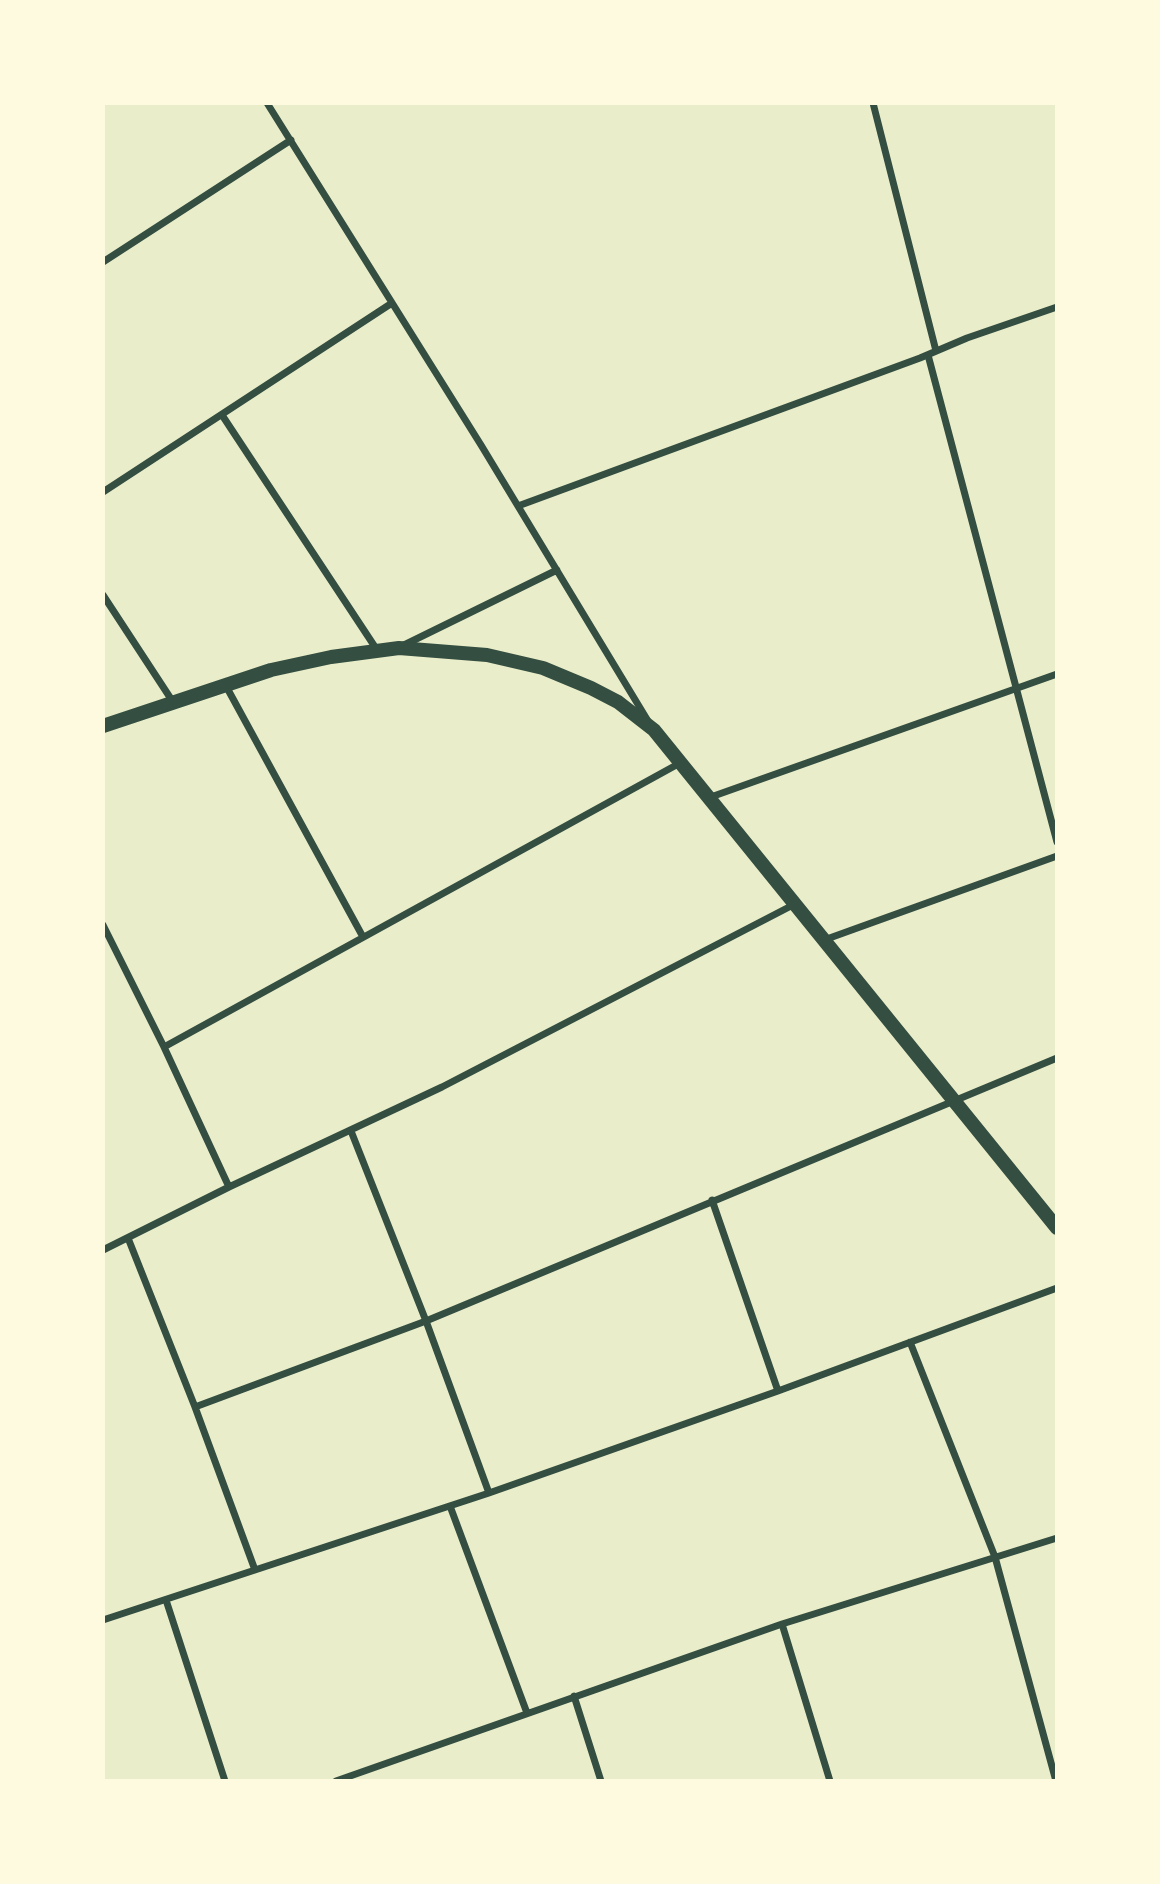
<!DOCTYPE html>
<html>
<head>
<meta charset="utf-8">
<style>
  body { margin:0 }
  #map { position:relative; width:1160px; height:1884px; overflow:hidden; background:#e9edc9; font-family:Cabin,sans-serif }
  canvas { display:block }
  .frame { position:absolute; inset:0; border:105px solid #fefae0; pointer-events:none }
</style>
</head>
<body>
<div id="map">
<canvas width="1160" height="1884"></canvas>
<div class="frame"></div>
</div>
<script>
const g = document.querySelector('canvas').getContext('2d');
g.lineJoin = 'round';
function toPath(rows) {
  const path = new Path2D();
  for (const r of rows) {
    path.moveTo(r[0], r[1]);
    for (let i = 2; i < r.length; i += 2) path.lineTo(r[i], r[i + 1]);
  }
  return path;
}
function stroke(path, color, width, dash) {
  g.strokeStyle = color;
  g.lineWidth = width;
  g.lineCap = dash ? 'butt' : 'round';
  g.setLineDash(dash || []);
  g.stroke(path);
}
stroke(toPath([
  [267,103,481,445,648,721],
  [873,103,936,351],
  [103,262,291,140],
  [928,355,1057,842],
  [222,415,377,650],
  [103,492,392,303],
  [518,506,920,358,967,338,1057,307],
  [103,595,173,702],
  [404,645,557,570],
  [226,686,363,937],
  [708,798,1057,674],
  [103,925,164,1047,229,1187],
  [824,940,1057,856],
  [164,1047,680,763],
  [351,1131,426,1321,489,1493],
  [712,1200,778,1391],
  [128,1238,195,1407,255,1570],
  [103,1250,229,1187,442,1087,793,905],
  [910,1342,995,1557,1056,1781],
  [195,1407,426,1321,1057,1058],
  [450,1506,527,1713],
  [166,1600,225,1781],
  [103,1620,489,1493,778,1391,1057,1288],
  [782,1624,830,1781],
  [574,1696,601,1781],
  [336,1781,782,1624,1057,1538]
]), '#344e41', 7);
stroke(toPath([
  [103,726,271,670,331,657,399,648,487,655,543,668,591,688,618,702,654,730,1057,1228]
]), '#344e41', 14);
</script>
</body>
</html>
